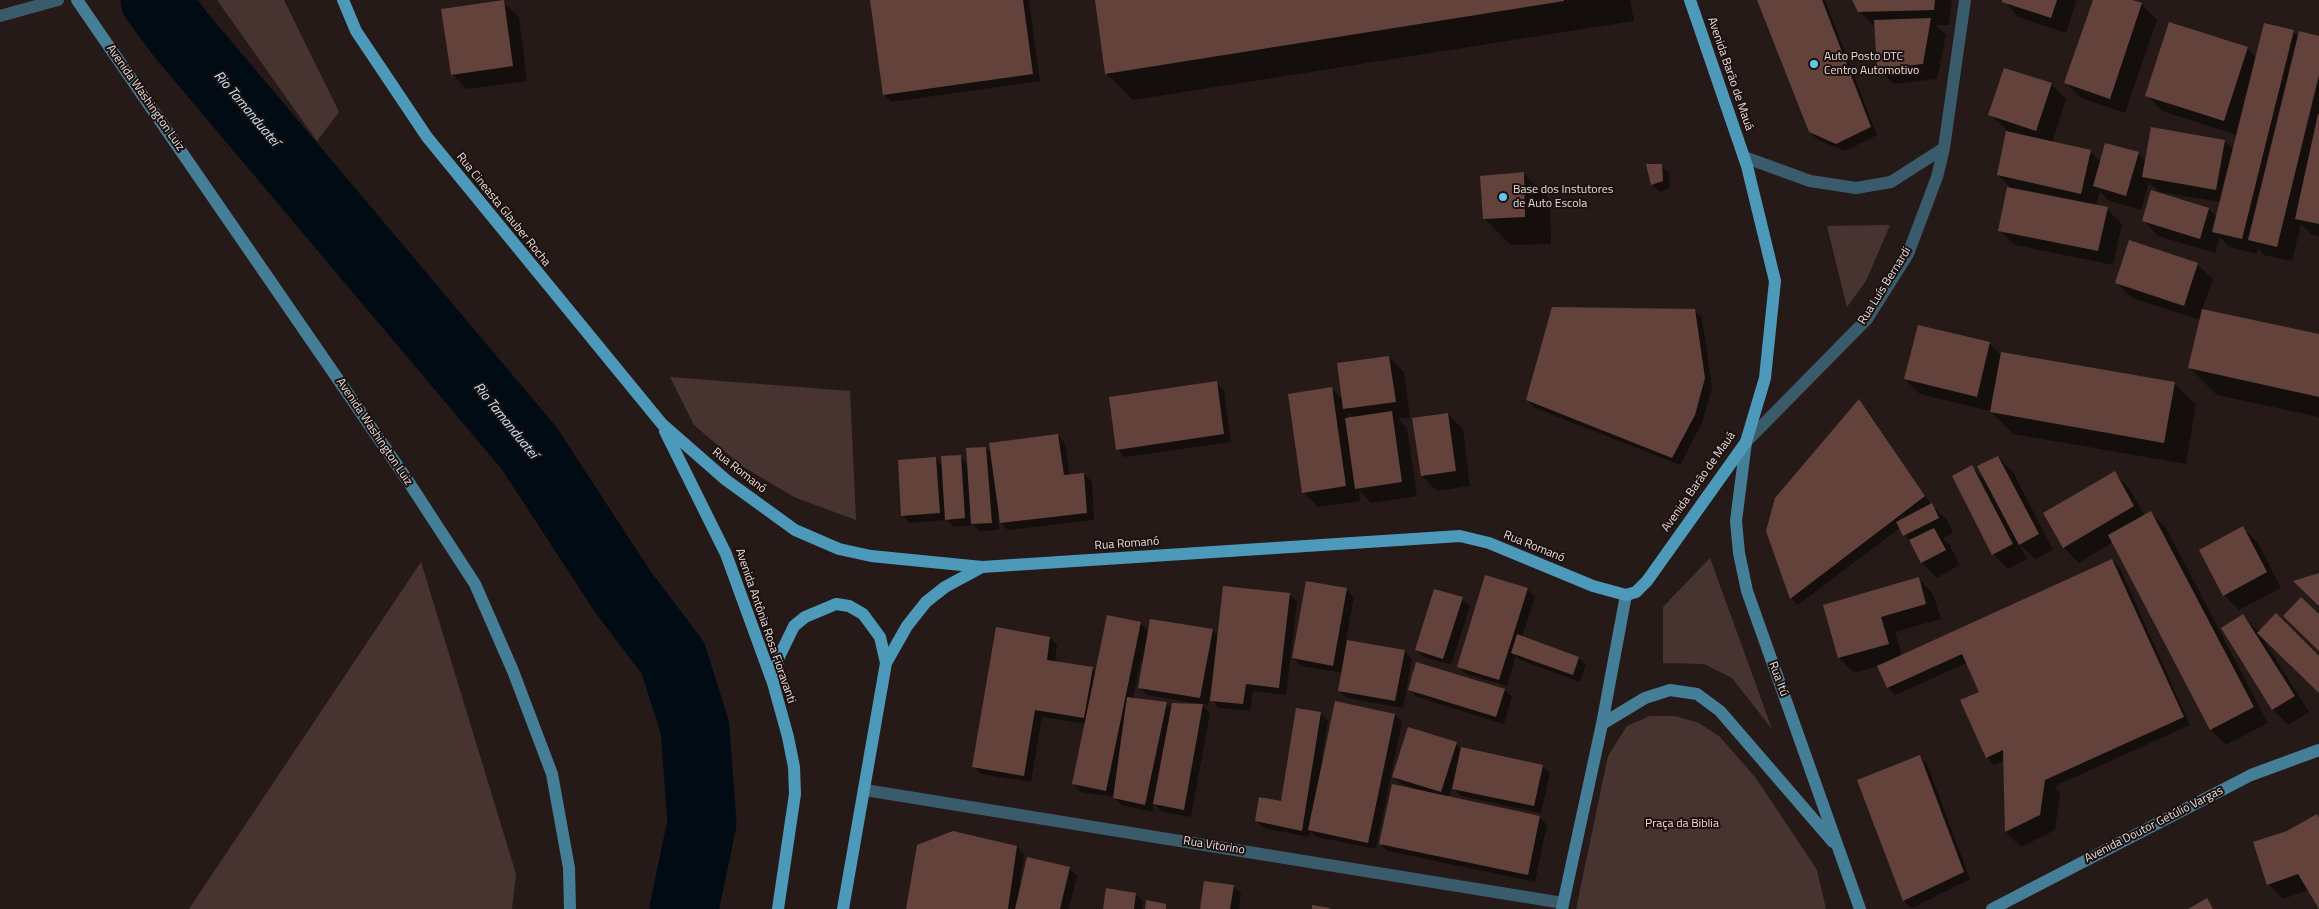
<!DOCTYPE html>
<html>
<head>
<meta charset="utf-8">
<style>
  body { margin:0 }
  canvas { display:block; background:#261a18 }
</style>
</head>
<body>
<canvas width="2319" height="909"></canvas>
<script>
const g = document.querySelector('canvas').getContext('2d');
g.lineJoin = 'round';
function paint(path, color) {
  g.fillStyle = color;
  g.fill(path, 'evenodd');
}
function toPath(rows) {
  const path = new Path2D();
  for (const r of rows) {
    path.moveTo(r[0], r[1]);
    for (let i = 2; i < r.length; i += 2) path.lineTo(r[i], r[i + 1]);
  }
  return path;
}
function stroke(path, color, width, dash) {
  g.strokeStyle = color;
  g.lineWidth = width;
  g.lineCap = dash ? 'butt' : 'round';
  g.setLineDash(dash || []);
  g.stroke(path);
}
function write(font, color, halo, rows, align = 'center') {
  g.font = font + ' "Titillium Web",sans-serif';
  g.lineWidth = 4;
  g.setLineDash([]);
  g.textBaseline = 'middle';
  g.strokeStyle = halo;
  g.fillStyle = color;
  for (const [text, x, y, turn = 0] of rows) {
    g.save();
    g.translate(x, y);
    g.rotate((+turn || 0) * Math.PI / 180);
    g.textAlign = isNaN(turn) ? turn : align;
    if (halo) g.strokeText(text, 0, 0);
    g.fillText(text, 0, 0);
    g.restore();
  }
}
paint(toPath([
  [217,0,284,0,339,112,317,141],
  [1890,225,1866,281,1847,307,1827,226],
  [670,377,850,391,856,520,794,497,742,466,694,425],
  [1710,558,1772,729,1732,678,1704,664,1663,663,1663,607],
  [421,562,516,874,512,909,189,909],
  [1650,716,1675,716,1699,723,1720,737,1755,777,1817,870,1826,909,1576,909,1608,756,1627,726]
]), '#473430');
paint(toPath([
  [871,0,1029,0,1040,81,892,102,884,95],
  [1096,0,1630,0,1634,21,1133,100,1106,73],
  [1759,0,1825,0,1877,135,1845,151,1818,140,1810,132],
  [1853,0,1952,0,1949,25,1936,25,1946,35,1937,79,1894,84,1879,69,1874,26,1859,11],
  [2004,0,2075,0,2076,2,2066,33,2018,17],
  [2094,0,2128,0,2142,4,2157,20,2125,113,2081,98,2066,83],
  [503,2,519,17,527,81,467,89,452,74],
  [2293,32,2299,37,2319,37,2319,236,2311,234,2301,224,2292,261,2264,255,2258,249,2257,254,2229,247,2220,237,2215,253,2158,236,2143,220,2152,192,2209,209,2217,217,2221,202,2159,192,2149,182,2141,210,2109,201,2100,191,2096,206,2107,209,2122,224,2113,265,2015,245,1999,230,2013,190,1998,175,2008,131,1990,115,2051,84,2066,99,2052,143,2090,151,2101,162,2138,153,2146,162,2224,141,2234,150,2237,135,2162,111,2147,95,2247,48,2256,58],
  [1648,166,1661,166,1669,173,1670,188,1660,192,1652,185],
  [1523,173,1550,200,1551,244,1511,245,1484,218],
  [2197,264,2213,279,2202,310,2319,335,2319,417,2217,395,2190,368,2200,320,2132,298,2116,282],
  [1694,310,1702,318,1712,387,1702,423,1680,465,1535,408,1527,400],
  [1990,344,2001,355,2174,383,2196,405,2186,464,2013,434,1990,411,1920,394,1905,379],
  [1389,357,1404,372,1410,417,1398,419,1407,428,1417,496,1371,503,1359,490,1360,501,1318,507,1303,492,1331,388,1343,400],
  [1348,412,1354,418,1349,419],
  [1216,383,1224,390,1231,442,1125,457,1117,449],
  [1859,401,1866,408,1931,505,1947,520,1953,533,1943,538,1949,544,1960,565,1937,578,1922,563,1911,543,1900,528,1798,605,1791,598],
  [1448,414,1463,429,1470,486,1437,491,1422,476],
  [1058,435,1065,443,1070,476,1084,474,1092,482,1094,520,1008,530,1001,523,1000,515,998,515,999,530,980,531,974,525,954,527,947,520,910,523,902,515,936,459,943,466,960,457,968,465,986,448,992,454],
  [1998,457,2013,472,2053,550,2035,559,2020,545,2027,559,2008,569,1993,554,1972,467,1986,481],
  [2114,473,2129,488,2145,516,2151,513,2166,528,2268,723,2226,745,2211,730,2113,542,2079,563,2064,548],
  [2243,528,2258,543,2281,588,2239,610,2224,595],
  [2112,560,2120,568,2190,725,2055,786,2060,796,2055,830,2021,847,2006,832,2005,760,1994,765,1987,757,1980,692,1967,663,1895,695,1888,688,1879,666,1854,673,1839,658,1918,578,1933,594,1941,619,1895,632,1902,656],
  [1527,589,1535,597,1522,637,1579,658,1586,665,1580,682,1520,660,1516,656,1507,686,1466,674,1458,666],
  [1346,590,1354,597,1346,641,1404,651,1412,659,1403,708,1347,698,1340,691,1343,673,1301,666,1293,658],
  [1289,594,1297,602,1286,695,1253,691,1250,711,1219,708,1212,700,1214,683,1212,683,1208,705,1201,704,1210,713,1191,817,1162,812,1154,804,1153,812,1122,805,1113,797,1081,792,1074,784,1086,724,1042,717,1031,782,981,774,974,767,1050,638,1057,645,1055,662,1092,668,1096,673,1140,623,1149,632,1212,630,1219,637],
  [1141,661,1144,662,1139,687,1147,695,1199,704,1199,705,1172,709,1166,703,1133,699],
  [1462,599,1470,606,1451,665,1424,657,1416,650],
  [2243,616,2259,632,2319,657,2319,692,2264,640,2309,712,2288,725,2273,710,2223,629],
  [1409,689,1505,690,1512,697,1504,724,1417,697],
  [1320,713,1328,720,1322,757,1324,757,1395,715,1402,722,1376,849,1316,837,1310,831,1309,837,1264,828,1256,821,1282,802],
  [1456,744,1461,748,1542,766,1550,773,1541,813,1461,796,1452,787,1449,798,1540,817,1547,825,1535,882,1388,851,1380,844,1414,788,1401,784,1394,777],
  [1920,757,1927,764,1970,879,1912,908,1904,901,1858,780],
  [2317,816,2319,818,2319,908,2309,890,2283,899,2268,884,2288,832],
  [1017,847,1024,855,1020,883,1069,868,1077,876,1069,909,907,909],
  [1233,886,1241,893,1239,909,1201,909],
  [1136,894,1143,902,1142,909,1104,909]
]), '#0007');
stroke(toPath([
  [155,0,181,35,529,448,623,592,673,658,695,728,702,823,684,909]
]), '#000b14', 69);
paint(toPath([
  [504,0,513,66,451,75,441,9],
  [870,0,1023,0,1033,74,883,95],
  [1095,0,1564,0,1564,1,1105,74],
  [1757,0,1822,0,1871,127,1836,144,1809,132],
  [1852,0,1935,0,1934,10,1858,12],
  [2002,0,2057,0,2051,18,2002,2],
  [2093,0,2132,0,2142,3,2110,99,2064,83],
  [1931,18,1923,64,1877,69,1874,20],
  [2169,22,2248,47,2224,121,2145,96],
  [2264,23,2294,30,2242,239,2212,232],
  [2299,31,2319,36,2319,75,2277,247,2248,240],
  [2004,68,2052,83,2036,131,1988,115],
  [2318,114,2319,114,2319,224,2295,219],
  [2151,127,2225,140,2216,190,2142,177],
  [2006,131,2091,150,2081,194,1997,175],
  [2105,143,2139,152,2126,196,2093,186],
  [1646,164,1662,164,1663,181,1651,185],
  [1524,172,1525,217,1483,219,1480,176],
  [2007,187,2108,207,2098,251,1998,231],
  [2151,190,2209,208,2200,239,2142,221],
  [2129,240,2198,263,2184,306,2115,283],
  [1552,307,1695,309,1705,378,1695,415,1672,458,1526,400],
  [2202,309,2319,334,2319,397,2188,368],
  [1918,325,1990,342,1977,397,1904,379],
  [2001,352,2175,382,2164,443,1990,412],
  [1389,356,1396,402,1343,409,1337,363],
  [1217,381,1224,434,1116,450,1109,397],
  [1332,387,1346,486,1302,493,1288,394],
  [1859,399,1925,496,1790,599,1766,531,1775,498],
  [1392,411,1402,482,1355,489,1345,418],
  [1448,413,1456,471,1421,476,1412,418],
  [1058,434,1064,475,1084,473,1087,513,1000,523,989,443],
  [986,447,992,523,971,524,966,448],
  [961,455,965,518,945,520,941,456],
  [1998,456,2039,534,2019,545,1977,466],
  [936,457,940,513,901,516,898,460],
  [1972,465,2013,544,1992,555,1952,476],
  [2115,471,2134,506,2063,548,2043,513],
  [1932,503,1939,518,1903,536,1896,522],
  [2151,511,2254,707,2210,730,2108,535],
  [2243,526,2267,572,2223,596,2199,550],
  [1934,528,1946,550,1921,563,1909,540],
  [2112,559,2184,717,2045,780,2040,815,2005,832,2003,750,1986,758,1960,700,1979,692,1962,654,1887,688,1877,666],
  [2319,573,2319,606,2293,581],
  [1485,575,1528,588,1499,680,1457,667],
  [1919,577,1926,604,1881,617,1889,644,1838,658,1823,605],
  [1306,581,1347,588,1333,666,1292,658],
  [1223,586,1290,593,1279,688,1246,684,1243,704,1210,701],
  [1434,589,1463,597,1443,659,1415,650],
  [2301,597,2319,614,2319,651,2283,616],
  [2276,613,2319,656,2319,693,2257,633],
  [2243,614,2295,696,2272,710,2221,628],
  [1107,615,1141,622,1106,791,1072,784],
  [1150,619,1213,629,1200,698,1138,688],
  [996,627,1050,637,1047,660,1093,667,1084,718,1035,710,1024,776,972,767],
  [1517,634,1579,657,1573,675,1511,653],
  [1347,640,1405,650,1395,701,1338,691],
  [1416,662,1505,689,1496,717,1408,690],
  [1127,697,1167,702,1145,805,1113,798],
  [1335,701,1395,714,1368,843,1308,830],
  [1172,703,1203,704,1184,810,1153,804],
  [1296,708,1321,712,1302,831,1255,821,1259,797,1281,801],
  [1408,727,1457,742,1441,792,1392,777],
  [1461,747,1543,765,1534,806,1452,789],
  [1920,755,1964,872,1903,901,1857,780],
  [1392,784,1540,816,1528,875,1379,844],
  [2317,814,2319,818,2319,909,2298,874,2267,885,2253,842,2287,831],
  [953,831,1017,846,1008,909,906,909,917,845],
  [1027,857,1070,867,1060,909,1015,909],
  [1204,881,1234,885,1230,909,1200,909],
  [1106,888,1136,893,1134,909,1103,909],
  [2207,898,2213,909,2188,909],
  [1146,900,1166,904,1166,909,1145,909],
  [1312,905,1330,908,1330,909,1312,909]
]), '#62423b');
stroke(toPath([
  [0,16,58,0],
  [1744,157,1810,181,1856,188,1891,182,1944,148],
  [1746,442,1867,319,1908,254,1937,177,1944,148,1965,0],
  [865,790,1563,903]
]), '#395b6b', 12);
stroke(toPath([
  [77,0,408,481,475,584,513,671,552,774,569,868,570,909],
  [1746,442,1736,521,1739,553,1747,591,1860,909],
  [1602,724,1645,698,1670,690,1697,694,1720,711,1833,842],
  [1562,909,1602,724,1626,595],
  [1992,909,2251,775,2319,750]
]), '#447e97', 12);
stroke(toPath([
  [343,0,356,31,427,137,662,424,726,480,795,530,839,549,871,556,982,567,1460,536,1489,543,1593,586,1626,595,1636,592,1647,581,1746,442,1765,378,1775,281,1747,166,1690,0],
  [665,431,726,554,773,683,788,737,794,767,795,794,778,909],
  [773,683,779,657,794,626,805,617,836,604,849,606,863,614,880,637,886,663],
  [843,909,886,663,907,626,926,602,945,587,982,567]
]), '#4c99ba', 12);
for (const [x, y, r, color] of [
  [1814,64,5,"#64c5ee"],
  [1503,197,5,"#64c5ee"]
]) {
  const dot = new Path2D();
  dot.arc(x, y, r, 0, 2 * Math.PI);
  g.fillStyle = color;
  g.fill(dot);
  stroke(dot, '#1c110f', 2);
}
write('12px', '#e6dedc', '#1c110f', [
  ["Auto Posto DTC",1824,57],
  ["Centro Automotivo",1824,71],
  ["Base dos Instutores",1513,190],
  ["de Auto Escola",1513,204]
], 'left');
write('12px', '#e6dedc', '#1c110f', [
  ["Avenida Barão de Mauá",1730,74,71],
  ["Avenida Washington Luiz",145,98,55],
  ["Rua Cineasta Glauber Rocha",503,210,51],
  ["Rua Luís Bernardi",1885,286,-58],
  ["Avenida Washington Luiz",374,432,56],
  ["Rua Romanó",739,471,38],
  ["Avenida Barão de Mauá",1699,482,-55],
  ["Rua Romanó",1127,544,-4],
  ["Rua Romanó",1534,547,22],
  ["Avenida Antônia Rosa Fioravanti",765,626,71],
  ["Rua Itú",1778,679,70],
  ["Avenida Doutor Getúlio Vargas",2154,825,-27],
  ["Rua Vitorino",1214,846,9]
]);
write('12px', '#fdd6cd', '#1c110f', [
  ["Praça da Biblia",1682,824]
]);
write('italic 14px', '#c2e7f8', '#1c110f', [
  ["Rio Tamanduateí",246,109,50],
  ["Rio Tamanduateí",505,421,51]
]);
</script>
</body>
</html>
